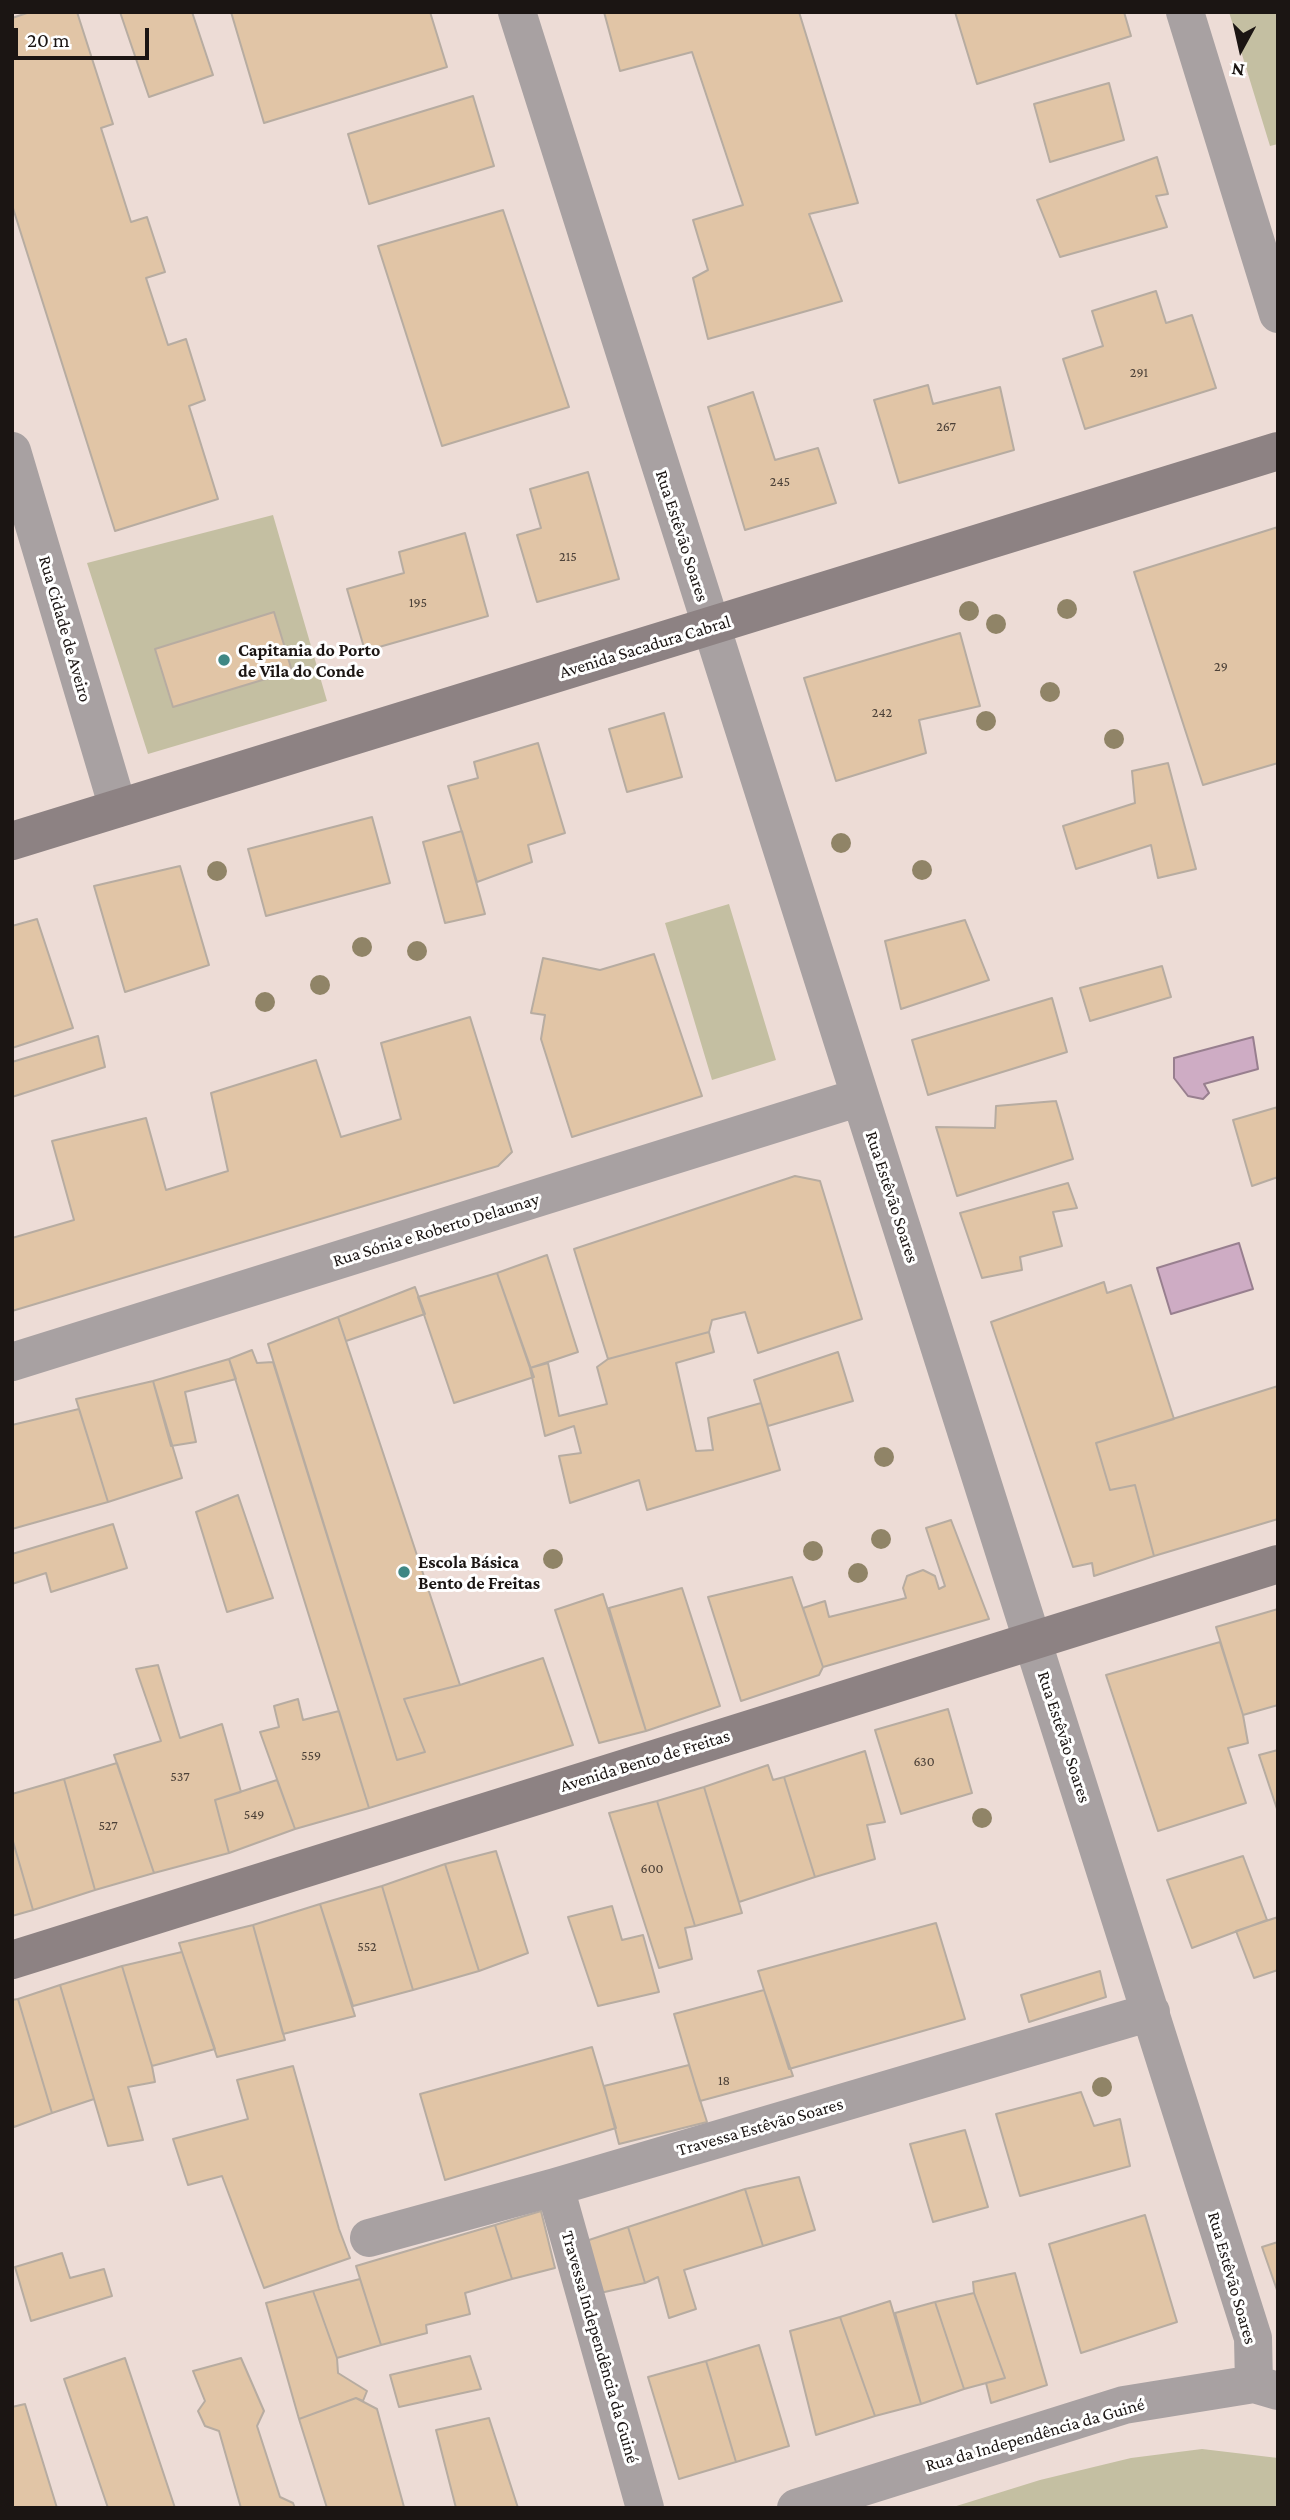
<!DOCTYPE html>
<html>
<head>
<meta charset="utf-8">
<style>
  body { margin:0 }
  #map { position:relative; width:1290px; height:2520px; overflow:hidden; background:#eddcd6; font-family:"Crimson Pro",serif }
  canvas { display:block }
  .frame { position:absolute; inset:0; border:14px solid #1b1513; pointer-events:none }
  .north { position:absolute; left:1206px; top:14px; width:70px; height:70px; -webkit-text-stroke:5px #fff; paint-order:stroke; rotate:188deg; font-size:19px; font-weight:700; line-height:28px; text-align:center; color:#1b1513 }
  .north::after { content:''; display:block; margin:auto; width:24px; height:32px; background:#1b1513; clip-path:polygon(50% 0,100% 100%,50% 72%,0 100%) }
  .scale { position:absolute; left:14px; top:28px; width:135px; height:32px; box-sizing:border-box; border:4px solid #1b1513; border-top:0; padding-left:9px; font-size:21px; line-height:24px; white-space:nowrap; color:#1b1513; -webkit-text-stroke:5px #fff; paint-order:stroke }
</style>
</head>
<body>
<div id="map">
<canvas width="1290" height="2520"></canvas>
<div class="frame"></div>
<div class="north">N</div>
<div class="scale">20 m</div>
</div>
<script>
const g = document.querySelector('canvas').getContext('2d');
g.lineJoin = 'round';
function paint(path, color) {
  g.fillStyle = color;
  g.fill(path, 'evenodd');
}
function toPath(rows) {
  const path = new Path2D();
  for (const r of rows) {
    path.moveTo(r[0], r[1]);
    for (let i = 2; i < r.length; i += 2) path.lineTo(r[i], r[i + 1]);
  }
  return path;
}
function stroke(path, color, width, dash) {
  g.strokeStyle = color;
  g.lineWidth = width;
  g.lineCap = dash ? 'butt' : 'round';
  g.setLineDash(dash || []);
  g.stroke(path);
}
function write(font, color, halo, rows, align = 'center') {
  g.font = font + ' "Crimson Pro",serif';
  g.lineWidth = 6;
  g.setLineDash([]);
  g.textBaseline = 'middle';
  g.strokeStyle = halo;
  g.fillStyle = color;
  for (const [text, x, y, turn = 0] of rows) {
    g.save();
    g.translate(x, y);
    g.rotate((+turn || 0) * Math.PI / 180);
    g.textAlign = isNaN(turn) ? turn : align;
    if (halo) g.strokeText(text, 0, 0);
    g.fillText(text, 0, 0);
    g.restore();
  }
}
paint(toPath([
  [1229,12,1278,12,1278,144,1270,146],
  [273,515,327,701,148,754,87,563],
  [729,904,776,1060,712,1080,665,923],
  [1202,2449,1278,2458,1278,2508,950,2508,1040,2480,1131,2458]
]), '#c4bfa2');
const water = toPath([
  [1253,1037,1258,1069,1204,1084,1209,1093,1203,1099,1188,1096,1174,1078,1174,1058,1253,1037],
  [1239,1243,1253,1289,1171,1314,1157,1268,1239,1243]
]);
paint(water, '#ceacc4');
stroke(water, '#987f8f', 2);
const building = toPath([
  [30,12,77,12,113,124,101,128,131,222,147,217,165,272,146,278,168,345,186,339,205,400,189,406,218,499,115,531,12,205,12,18,30,12],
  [120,12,192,12,213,75,149,97,120,12],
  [231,12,430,12,447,67,264,123,231,12],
  [604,12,799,12,858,203,809,214,842,301,708,339,693,278,708,270,693,220,743,205,692,52,620,71,604,12],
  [955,12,1124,12,1131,36,977,84,955,12],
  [1109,83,1124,140,1050,162,1034,104,1109,83],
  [473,96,494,166,369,204,348,134,473,96],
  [1157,157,1168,194,1156,196,1167,227,1060,257,1037,200,1157,157],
  [503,210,569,407,442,446,378,246,503,210],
  [1156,291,1166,323,1192,315,1216,388,1085,429,1063,359,1103,346,1092,311,1156,291],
  [928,385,933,404,1000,387,1014,450,899,483,874,400,928,385],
  [753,392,775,460,818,448,836,503,745,530,708,407,753,392],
  [588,472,619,579,537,602,517,535,541,528,530,489,588,472],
  [1278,527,1278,763,1203,785,1134,572,1278,527],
  [465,533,488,616,365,651,347,589,404,573,399,552,465,533],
  [274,612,292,671,173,707,155,649,274,612],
  [960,633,980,706,919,720,926,753,836,781,804,678,960,633],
  [664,713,682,777,627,792,609,729,664,713],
  [538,743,565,833,528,845,532,862,477,882,448,786,478,778,474,762,538,743],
  [1168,763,1196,869,1158,878,1151,845,1076,869,1063,826,1135,803,1132,771,1168,763],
  [372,817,390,883,266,916,248,849,372,817],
  [462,831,485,914,445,923,423,842,462,831],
  [180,866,209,965,125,992,94,886,180,866],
  [37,919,73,1028,12,1048,12,926,37,919],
  [965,920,989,980,901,1009,885,941,965,920],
  [654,954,702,1096,572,1137,541,1039,545,1015,531,1013,543,958,600,970,654,954],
  [1162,966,1171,997,1090,1021,1080,988,1162,966],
  [1052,998,1067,1052,928,1095,912,1040,1052,998],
  [470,1017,512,1152,498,1166,12,1311,12,1238,74,1220,52,1141,146,1118,166,1190,228,1171,211,1093,316,1060,341,1137,401,1119,381,1043,470,1017],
  [98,1036,105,1067,12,1097,12,1062,98,1036],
  [1056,1101,1073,1159,957,1196,936,1127,995,1128,996,1106,1056,1101],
  [1278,1107,1278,1177,1252,1186,1233,1120,1278,1107],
  [795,1176,820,1181,862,1319,758,1353,745,1312,712,1320,709,1332,608,1359,574,1249,795,1176],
  [1068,1183,1077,1208,1053,1212,1062,1246,1020,1257,1022,1270,982,1278,960,1213,1068,1183],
  [547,1255,578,1352,530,1368,497,1273,547,1255],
  [497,1273,534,1377,454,1403,418,1297,497,1273],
  [1104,1282,1107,1293,1131,1285,1174,1419,1096,1443,1110,1490,1135,1485,1154,1556,1094,1576,1092,1563,1073,1567,991,1322,1104,1282],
  [415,1287,425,1314,346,1341,338,1317,415,1287],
  [338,1317,460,1685,404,1699,425,1752,397,1760,268,1344,338,1317],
  [709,1332,714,1352,676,1363,696,1451,713,1450,708,1418,761,1403,780,1470,647,1510,639,1480,570,1503,559,1456,581,1453,574,1426,545,1436,530,1368,548,1363,559,1416,607,1404,597,1367,608,1359,709,1332],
  [252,1350,257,1363,273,1362,397,1760,425,1752,404,1699,460,1685,543,1658,573,1745,369,1808,229,1359,252,1350],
  [838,1352,853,1401,768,1426,754,1380,838,1352],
  [229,1359,236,1379,185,1392,196,1442,171,1446,153,1381,229,1359],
  [153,1381,182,1478,108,1502,76,1399,153,1381],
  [1278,1386,1278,1519,1154,1556,1135,1485,1110,1490,1096,1443,1278,1386],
  [79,1409,108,1502,12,1529,12,1425,79,1409],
  [238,1495,273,1598,227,1612,196,1512,238,1495],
  [951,1520,989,1619,823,1667,803,1608,825,1601,829,1617,906,1598,903,1588,907,1576,923,1570,935,1576,939,1589,945,1586,926,1528,951,1520],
  [113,1524,127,1568,51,1592,46,1573,12,1584,12,1554,113,1524],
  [792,1577,823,1667,819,1675,741,1701,708,1597,792,1577],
  [682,1588,720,1706,646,1731,609,1608,682,1588],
  [603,1594,646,1731,599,1743,555,1610,603,1594],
  [1278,1609,1278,1705,1243,1715,1216,1627,1278,1609],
  [1220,1642,1243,1715,1248,1743,1228,1748,1246,1803,1158,1831,1106,1675,1220,1642],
  [158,1665,180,1738,222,1724,241,1792,215,1800,229,1853,154,1873,114,1755,161,1741,136,1669,158,1665],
  [298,1699,303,1720,339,1711,369,1808,295,1829,260,1732,279,1727,274,1706,298,1699],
  [948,1709,972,1793,901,1814,875,1730,948,1709],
  [1278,1750,1278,1812,1259,1755,1278,1750],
  [865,1751,885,1822,867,1825,875,1859,815,1877,784,1777,865,1751],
  [117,1763,154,1873,95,1890,64,1779,117,1763],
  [768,1765,773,1780,784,1777,815,1877,739,1902,704,1787,768,1765],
  [64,1779,95,1890,33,1910,12,1838,12,1794,64,1779],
  [277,1780,295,1829,229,1853,215,1800,277,1780],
  [704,1787,742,1913,695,1926,657,1801,704,1787],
  [657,1801,695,1926,685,1928,692,1959,659,1968,609,1813,657,1801],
  [12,1838,33,1910,12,1916,12,1838],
  [496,1851,528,1953,479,1971,445,1864,496,1851],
  [1243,1856,1267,1920,1192,1948,1167,1880,1243,1856],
  [445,1864,479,1971,413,1990,382,1886,445,1864],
  [382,1886,413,1990,353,2006,320,1904,382,1886],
  [320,1904,355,2016,283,2034,253,1925,320,1904],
  [612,1906,622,1940,643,1935,659,1992,598,2006,568,1917,612,1906],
  [1278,1917,1278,1970,1254,1978,1236,1931,1278,1917],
  [936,1923,965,2019,789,2069,758,1971,936,1923],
  [253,1925,285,2040,217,2057,179,1943,253,1925],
  [182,1952,215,2049,152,2066,122,1966,182,1952],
  [122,1966,152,2066,155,2082,128,2087,143,2140,108,2146,60,1985,122,1966],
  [1100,1971,1106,1997,1029,2022,1021,1995,1100,1971],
  [60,1985,94,2099,52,2113,18,1999,60,1985],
  [764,1990,793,2076,700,2101,674,2014,764,1990],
  [18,1999,52,2113,14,2127,12,2121,12,2000,18,1999],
  [592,2047,616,2128,445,2180,420,2094,592,2047],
  [689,2065,707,2122,619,2144,604,2086,689,2065],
  [293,2066,339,2229,350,2258,264,2288,222,2176,188,2185,173,2139,248,2119,237,2080,293,2066],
  [1081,2092,1094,2126,1120,2119,1130,2166,1020,2196,996,2114,1081,2092],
  [965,2130,988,2207,933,2222,910,2144,965,2130],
  [799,2177,815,2230,763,2246,745,2189,799,2177],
  [745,2189,763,2246,684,2270,696,2309,669,2318,658,2277,645,2283,628,2227,745,2189],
  [541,2211,555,2268,512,2279,495,2225,541,2211],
  [1145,2215,1177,2322,1081,2353,1049,2244,1145,2215],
  [495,2225,512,2279,465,2293,470,2314,426,2325,427,2333,381,2345,356,2266,495,2225],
  [628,2227,645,2283,600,2293,586,2241,628,2227],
  [1278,2242,1278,2293,1262,2247,1278,2242],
  [62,2253,70,2278,104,2269,112,2296,31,2321,15,2267,62,2253],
  [1015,2273,1047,2385,991,2403,986,2383,1005,2378,974,2293,973,2282,1015,2273],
  [360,2279,381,2345,337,2358,313,2291,360,2279],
  [313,2291,337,2358,338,2373,367,2391,363,2401,356,2398,299,2419,266,2303,313,2291],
  [974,2293,1005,2378,964,2389,935,2302,974,2293],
  [890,2301,921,2404,875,2416,840,2317,890,2301],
  [935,2302,964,2389,921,2404,895,2313,935,2302],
  [840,2317,875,2416,816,2435,790,2331,840,2317],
  [759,2345,789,2446,736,2462,706,2361,759,2345],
  [470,2356,481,2389,399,2407,390,2375,470,2356],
  [125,2358,175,2508,108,2508,64,2379,125,2358],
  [241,2358,264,2411,257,2426,280,2497,293,2503,295,2508,241,2508,219,2431,205,2426,198,2411,205,2401,193,2371,241,2358],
  [706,2361,736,2462,679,2479,648,2377,706,2361],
  [356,2398,377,2409,404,2507,327,2508,299,2419,356,2398],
  [25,2404,57,2508,12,2508,12,2407,25,2404],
  [489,2418,518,2508,456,2508,436,2430,489,2418]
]);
paint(building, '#e1c5a6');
stroke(building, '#b7aca1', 2);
stroke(toPath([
  [517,12,1253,2338,1254,2384],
  [1185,12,1278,314],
  [12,451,118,808],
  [12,1362,860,1097],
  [555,2187,645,2508],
  [369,2238,555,2187,1151,2012],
  [796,2508,1124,2405,1254,2384,1278,2391]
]), '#a8a1a2', 38);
stroke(toPath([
  [12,841,1278,451],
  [12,1960,1278,1564]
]), '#8d8283', 38);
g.fillStyle = '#908467';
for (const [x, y] of [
  [1067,609],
  [969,611],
  [996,624],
  [1050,692],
  [986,721],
  [1114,739],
  [841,843],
  [922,870],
  [217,871],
  [362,947],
  [417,951],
  [320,985],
  [265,1002],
  [884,1457],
  [881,1539],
  [813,1551],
  [553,1559],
  [858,1573],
  [982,1818],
  [1102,2087]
]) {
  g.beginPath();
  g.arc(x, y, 10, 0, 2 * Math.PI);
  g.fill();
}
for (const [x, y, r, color] of [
  [224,660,7,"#3f8784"],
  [404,1572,7,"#3f8784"]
]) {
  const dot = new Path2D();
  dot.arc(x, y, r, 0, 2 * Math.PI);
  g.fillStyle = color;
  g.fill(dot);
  stroke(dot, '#fff', 2.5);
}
write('14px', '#4c4138', null, [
  ["291",1139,373],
  ["267",946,427],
  ["245",780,482],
  ["215",568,557],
  ["195",418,603],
  ["29",1221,667],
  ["242",882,713],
  ["559",311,1756],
  ["630",924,1762],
  ["537",180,1777],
  ["549",254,1815],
  ["527",108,1826],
  ["600",652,1869],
  ["552",367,1947],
  ["18",724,2081]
]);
write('18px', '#1b1513', '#fff', [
  ["Rua Estêvão Soares",682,536,72],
  ["Rua Cidade de Aveiro",65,629,74],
  ["Avenida Sacadura Cabral",645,647,-17],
  ["Rua Estêvão Soares",892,1197,72],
  ["Rua Sónia e Roberto Delaunay",436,1230,-17],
  ["Rua Estêvão Soares",1064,1737,72],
  ["Avenida Bento de Freitas",645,1761,-17],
  ["Travessa Estêvão Soares",760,2127,-16],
  ["Rua Estêvão Soares",1232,2278,74],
  ["Travessa Independência da Guiné",600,2347,74],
  ["Rua da Independência da Guiné",1035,2435,-16]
]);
write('bold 18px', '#1b1513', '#fff', [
  ["Capitania do Porto",238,650],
  ["de Vila do Conde",238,671],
  ["Escola Básica",418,1562],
  ["Bento de Freitas",418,1583]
], 'left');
</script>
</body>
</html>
